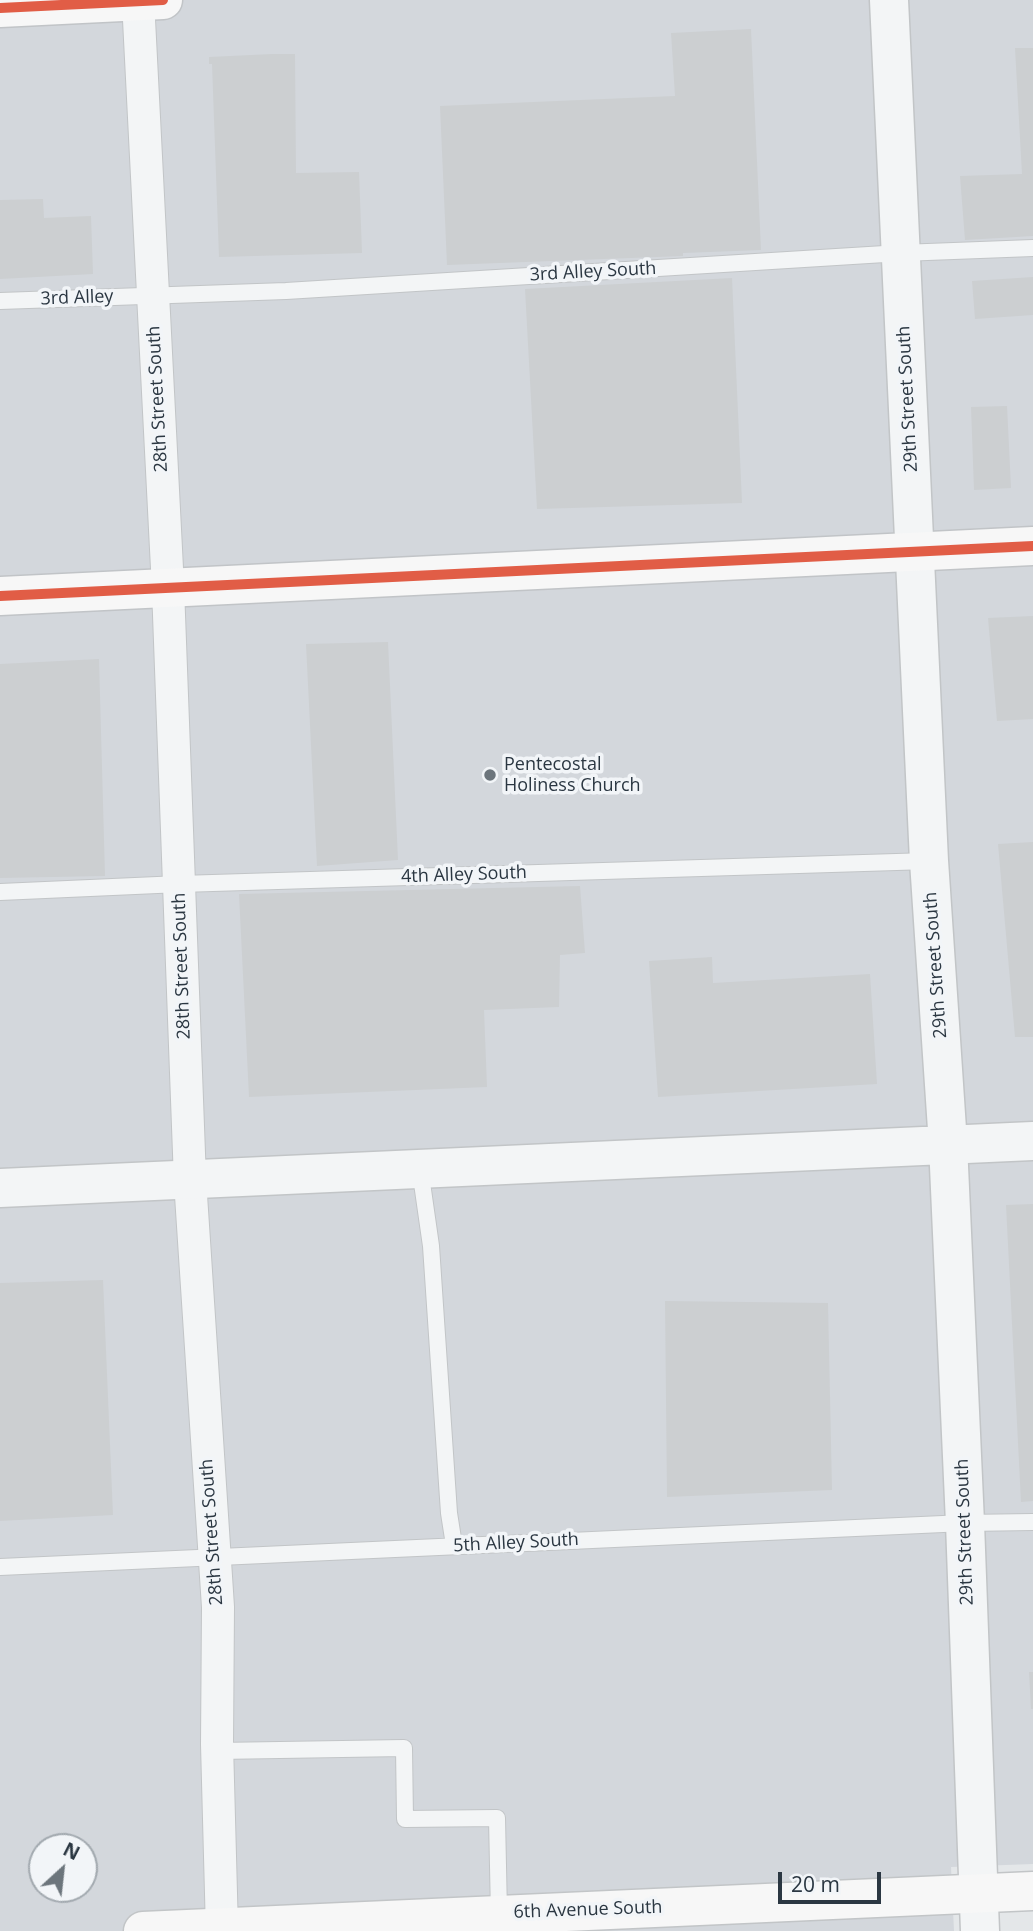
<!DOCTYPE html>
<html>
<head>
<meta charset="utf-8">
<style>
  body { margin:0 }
  #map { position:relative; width:1033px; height:1931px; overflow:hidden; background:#e4e7e9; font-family:"Open Sans",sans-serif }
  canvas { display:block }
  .north { position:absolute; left:28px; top:1833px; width:70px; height:70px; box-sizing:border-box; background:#f2f5f8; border:2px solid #a2a9af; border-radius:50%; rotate:27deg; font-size:19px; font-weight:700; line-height:28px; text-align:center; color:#2b3742 }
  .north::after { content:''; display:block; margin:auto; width:24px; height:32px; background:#6c757c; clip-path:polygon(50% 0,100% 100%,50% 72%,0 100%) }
  .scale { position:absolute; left:778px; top:1872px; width:103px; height:32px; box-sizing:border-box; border:4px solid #2b3742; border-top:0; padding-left:9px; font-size:21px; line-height:24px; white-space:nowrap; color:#2b3742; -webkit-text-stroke:5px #f2f5f8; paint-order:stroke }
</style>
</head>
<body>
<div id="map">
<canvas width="1033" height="1931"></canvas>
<div class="north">N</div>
<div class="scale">20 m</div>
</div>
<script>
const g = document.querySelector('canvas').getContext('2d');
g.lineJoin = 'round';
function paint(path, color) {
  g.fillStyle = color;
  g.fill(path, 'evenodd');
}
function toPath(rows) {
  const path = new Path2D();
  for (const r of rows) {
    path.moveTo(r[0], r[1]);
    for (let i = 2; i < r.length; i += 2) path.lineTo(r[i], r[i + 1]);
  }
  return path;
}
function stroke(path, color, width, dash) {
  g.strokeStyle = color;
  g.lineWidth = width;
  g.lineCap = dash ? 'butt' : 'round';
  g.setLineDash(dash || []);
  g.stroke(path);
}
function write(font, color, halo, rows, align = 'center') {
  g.font = font + ' "Open Sans",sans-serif';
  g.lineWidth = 7;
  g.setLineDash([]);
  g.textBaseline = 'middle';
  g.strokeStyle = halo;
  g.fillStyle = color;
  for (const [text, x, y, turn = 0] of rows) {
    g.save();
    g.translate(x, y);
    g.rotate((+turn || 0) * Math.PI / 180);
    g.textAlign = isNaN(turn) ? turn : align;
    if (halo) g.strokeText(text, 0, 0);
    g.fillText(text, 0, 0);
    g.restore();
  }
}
paint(toPath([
  [0,0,1033,0,1033,1864,951,1867,954,1931,0,1931],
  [42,1847,84,1847,84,1889,42,1889]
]), '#d3d7dc');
paint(toPath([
  [751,29,761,250,683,253,683,256,447,265,440,106,675,96,671,33],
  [1015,48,1033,48,1033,236,965,240,960,176,1022,174],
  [272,54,295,54,296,173,359,172,362,253,219,257,212,64,209,64,209,57],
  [43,199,44,218,91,216,93,274,0,279,0,200],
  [1033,277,1033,315,975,319,972,281],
  [732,278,742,503,537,509,525,289],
  [1007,406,1011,488,974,490,971,407],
  [1033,616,1033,719,997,721,988,618],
  [388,642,398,860,317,866,306,644],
  [99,659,105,876,0,878,0,664],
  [1033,842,1033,1037,1015,1037,998,844],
  [580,886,585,953,560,955,559,1007,484,1010,487,1087,249,1097,239,894],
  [712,957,713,983,870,974,877,1084,658,1097,649,961],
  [1033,1204,1033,1501,1021,1502,1006,1205],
  [103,1280,113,1515,0,1521,0,1283],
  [665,1301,828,1303,832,1490,667,1497],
  [1029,1672,1033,1672,1033,1709,1031,1709]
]), '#cccfd1');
const service = toPath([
  [0,301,286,291,901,253,1033,248],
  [0,892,180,884,929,861],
  [420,1169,431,1246,449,1513,454,1545],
  [0,1567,965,1523,1033,1522],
  [218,1751,404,1748,405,1819,497,1818,499,1914]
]);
const minor = toPath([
  [138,0,168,588,190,1180,218,1607,217,1744,222,1931]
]);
const tertiary = toPath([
  [889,0,929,861,948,1144,965,1523,980,1931],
  [0,1188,1033,1141]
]);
const secondary = toPath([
  [143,1931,1033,1891]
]);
const primary = toPath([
  [0,8,163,0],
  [0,596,1033,546]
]);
stroke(service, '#c2c5c7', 18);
stroke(minor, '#c2c5c7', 34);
stroke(tertiary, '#c2c5c7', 41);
stroke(secondary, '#c2c5c7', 41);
stroke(primary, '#c1c4c7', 41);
stroke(service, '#f3f5f6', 16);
stroke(minor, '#f3f5f6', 32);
stroke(tertiary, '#f3f5f6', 38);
stroke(secondary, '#f7f7f7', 38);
stroke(primary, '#f7f7f7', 38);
stroke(toPath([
  [0,8,163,0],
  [0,596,1033,546]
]), '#e15d46', 10);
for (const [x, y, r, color] of [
  [490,775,7,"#6c757c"]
]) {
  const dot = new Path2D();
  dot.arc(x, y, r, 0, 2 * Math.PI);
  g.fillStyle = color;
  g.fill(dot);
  stroke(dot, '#f2f5f8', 2.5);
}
write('18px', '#2b3742', '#f2f5f8', [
  ["3rd Alley South",593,272,-3],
  ["3rd Alley",77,298,-2],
  ["28th Street South",158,399,-93],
  ["29th Street South",908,399,-93],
  ["4th Alley South",464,875,-2],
  ["29th Street South",936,965,-94],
  ["28th Street South",182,966,-92],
  ["28th Street South",212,1532,-94],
  ["29th Street South",965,1532,-92],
  ["5th Alley South",516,1543,-3],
  ["6th Avenue South",588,1910,-2]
]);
write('18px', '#2b3742', '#f2f5f8', [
  ["Pentecostal",504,765],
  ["Holiness Church",504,786]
], 'left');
</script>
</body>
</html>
